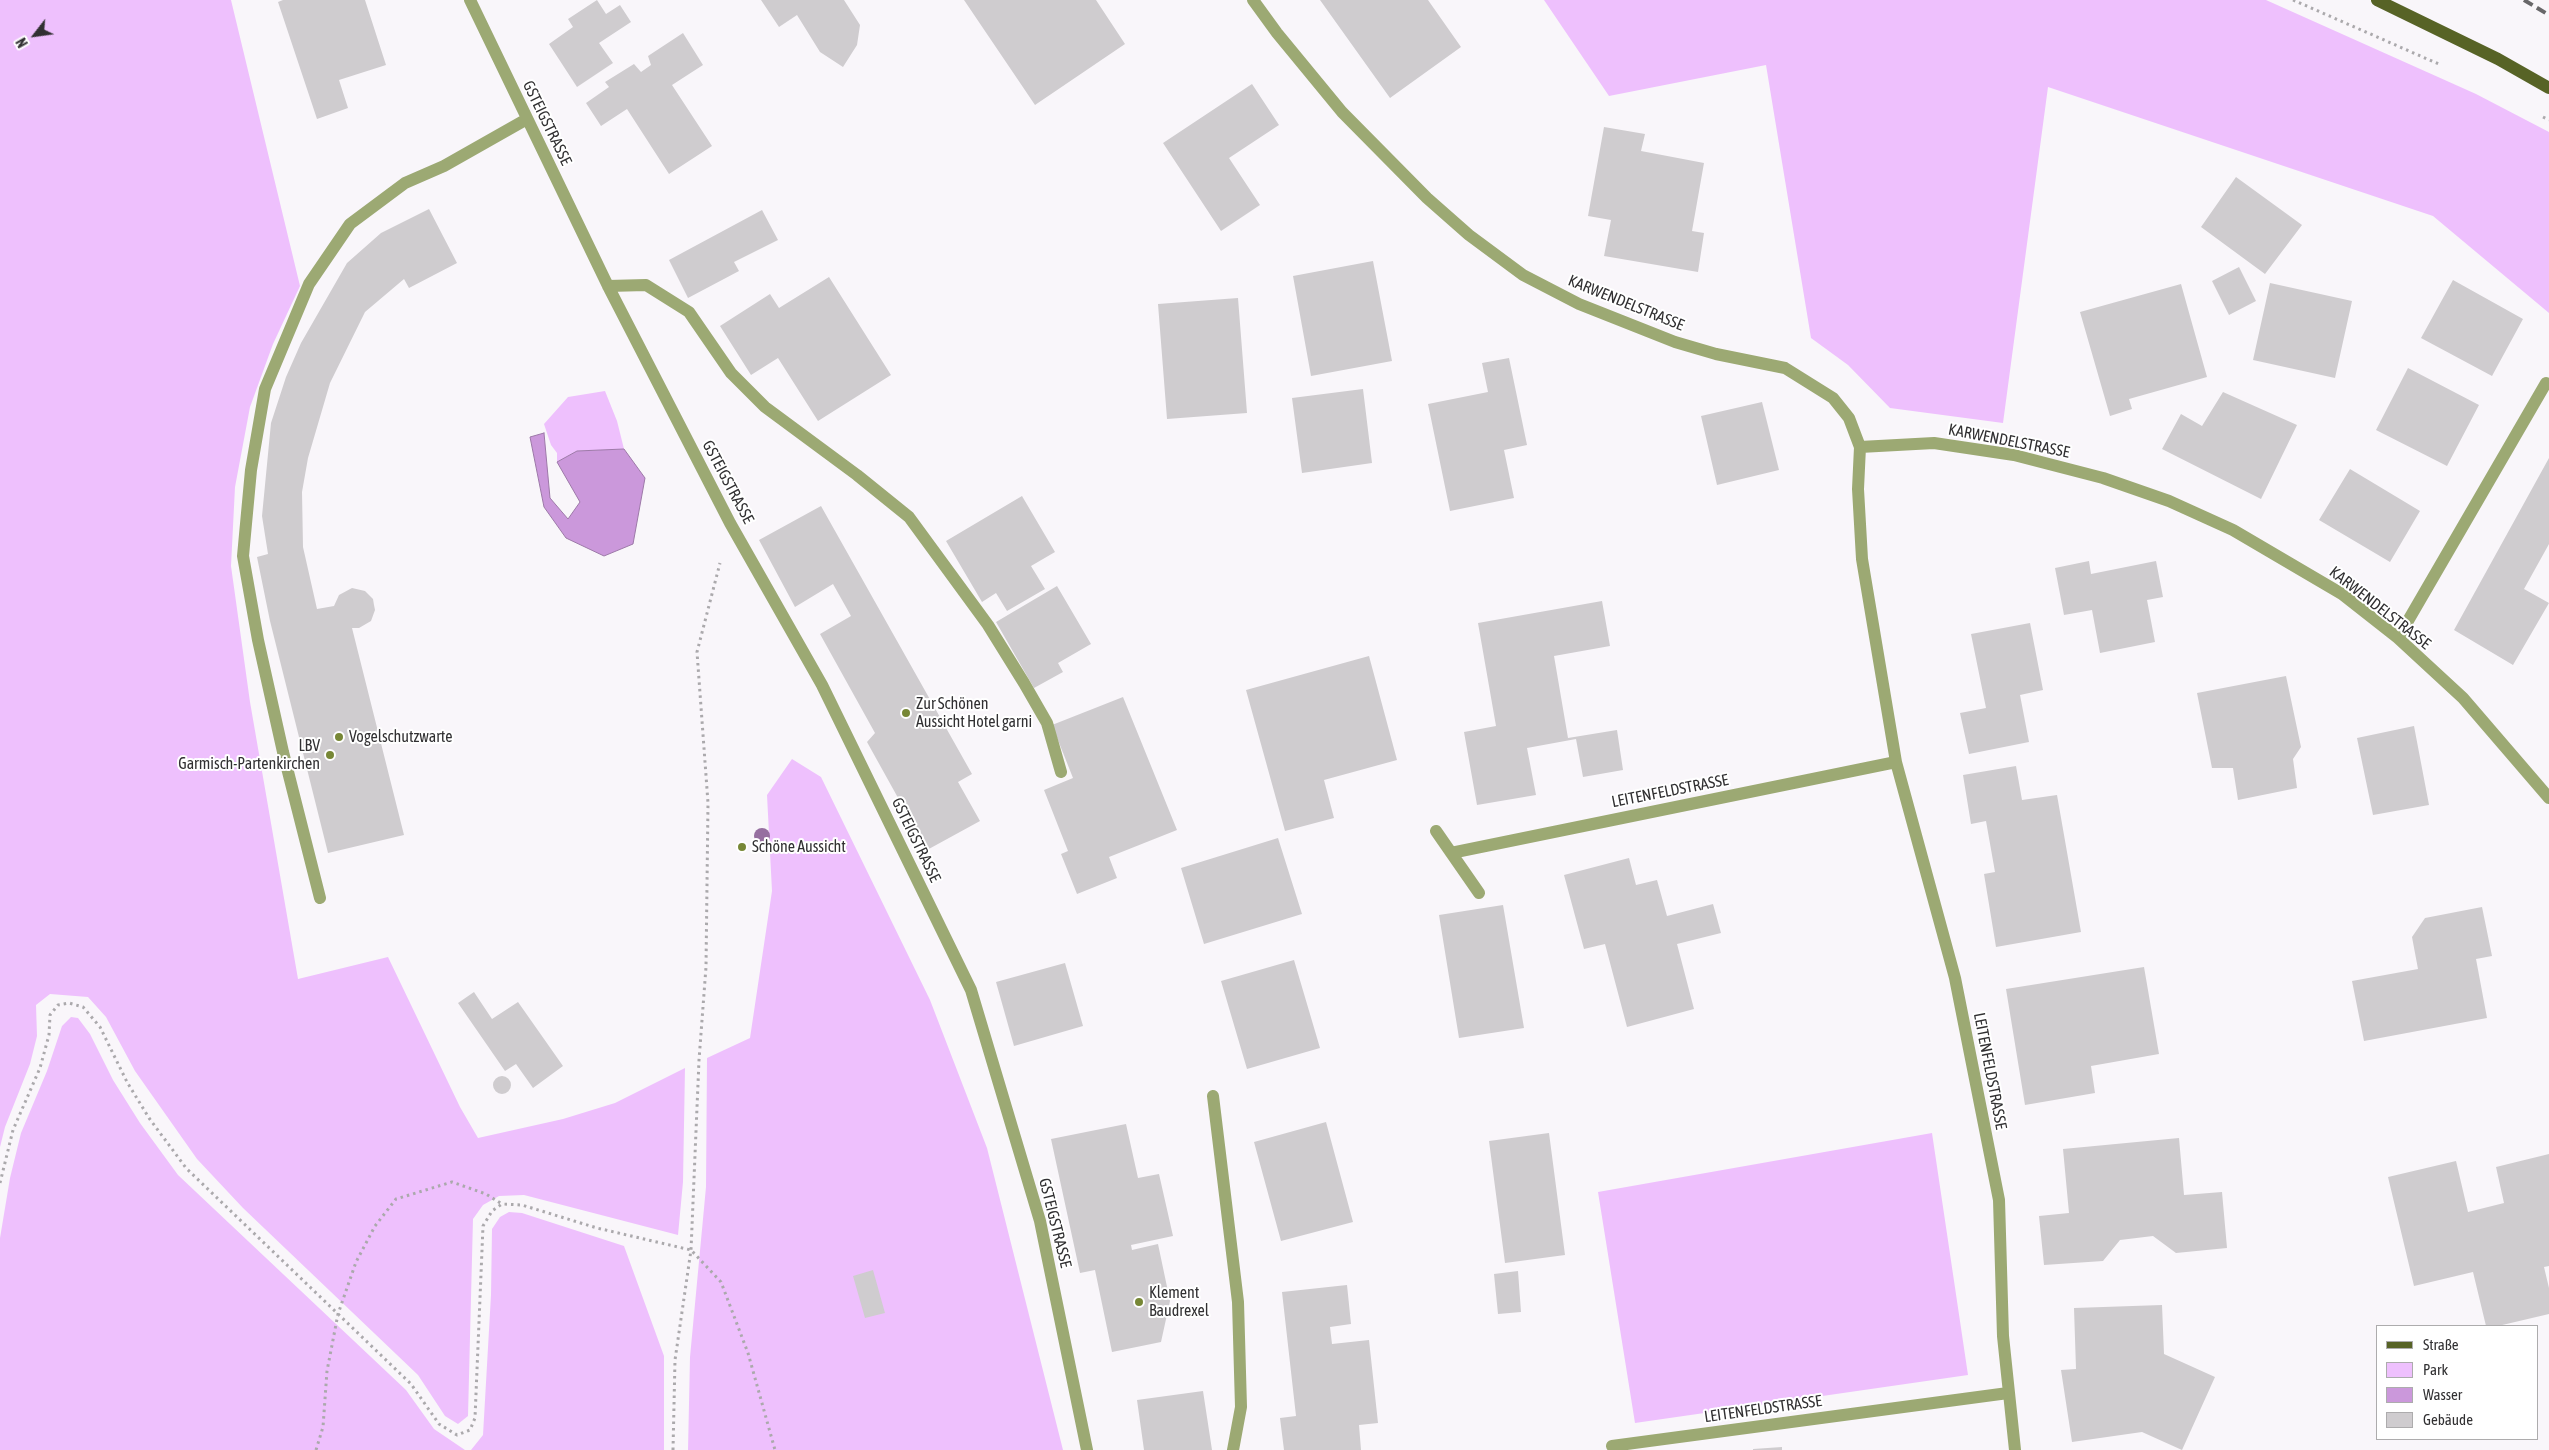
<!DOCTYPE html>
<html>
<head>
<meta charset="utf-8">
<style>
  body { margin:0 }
  #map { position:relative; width:2549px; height:1450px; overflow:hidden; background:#f9f6fa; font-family:"Asap Condensed",sans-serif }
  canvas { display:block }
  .legend { position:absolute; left:2376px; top:1325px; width:162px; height:115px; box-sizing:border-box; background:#fff; border:1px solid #adacad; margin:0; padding:6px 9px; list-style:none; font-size:15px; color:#313032 }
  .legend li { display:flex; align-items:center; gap:10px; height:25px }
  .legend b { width:25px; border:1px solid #adacad }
  .north { position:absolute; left:10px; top:10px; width:50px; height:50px; -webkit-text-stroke:4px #fff; paint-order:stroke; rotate:240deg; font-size:14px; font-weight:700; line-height:20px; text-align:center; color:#313032 }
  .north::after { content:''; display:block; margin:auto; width:18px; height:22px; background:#313032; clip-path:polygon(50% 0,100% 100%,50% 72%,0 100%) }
</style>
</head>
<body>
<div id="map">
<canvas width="2549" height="1450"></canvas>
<ul class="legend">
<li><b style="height:6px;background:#576326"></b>Straße</li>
<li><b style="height:14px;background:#eec0fd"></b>Park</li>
<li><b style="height:14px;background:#cb98db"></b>Wasser</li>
<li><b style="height:14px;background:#cfcccf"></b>Gebäude</li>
</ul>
<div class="north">N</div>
</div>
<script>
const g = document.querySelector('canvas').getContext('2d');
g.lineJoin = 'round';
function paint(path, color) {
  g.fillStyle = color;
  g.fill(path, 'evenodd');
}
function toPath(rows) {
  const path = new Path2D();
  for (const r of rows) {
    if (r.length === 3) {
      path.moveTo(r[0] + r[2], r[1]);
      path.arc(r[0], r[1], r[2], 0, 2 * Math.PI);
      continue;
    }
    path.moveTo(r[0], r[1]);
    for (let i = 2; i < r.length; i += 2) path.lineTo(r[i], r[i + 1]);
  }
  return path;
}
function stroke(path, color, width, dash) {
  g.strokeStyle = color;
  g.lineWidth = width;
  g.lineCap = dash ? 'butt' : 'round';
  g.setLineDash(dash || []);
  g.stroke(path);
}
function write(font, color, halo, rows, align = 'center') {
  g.font = font + ' "Asap Condensed",sans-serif';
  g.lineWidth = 4;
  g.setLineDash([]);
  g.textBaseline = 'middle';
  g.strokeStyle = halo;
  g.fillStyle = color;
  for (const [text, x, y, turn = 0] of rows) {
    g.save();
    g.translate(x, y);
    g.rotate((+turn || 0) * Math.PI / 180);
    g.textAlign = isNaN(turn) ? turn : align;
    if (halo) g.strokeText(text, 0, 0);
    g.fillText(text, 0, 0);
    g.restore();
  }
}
paint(toPath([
  [0,0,231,0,300,286,273,344,250,407,235,487,231,566,250,702,298,979,388,957,460,1107,478,1138,563,1119,615,1103,685,1068,683,1182,678,1235,524,1195,499,1196,483,1205,473,1219,468,1416,458,1424,445,1416,418,1375,243,1208,197,1159,135,1071,106,1017,88,997,50,994,36,1005,37,1036,30,1064,5,1127,0,1147],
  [1544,0,2266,0,2476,94,2549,132,2549,313,2433,216,2048,87,2003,423,1890,408,1848,365,1811,338,1766,65,1609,96],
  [605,391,617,421,624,449,577,451,557,462,557,453,551,445,544,424,568,397],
  [792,759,821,777,930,1000,987,1148,1063,1450,688,1450,690,1357,706,1187,707,1058,750,1038,772,891,767,795],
  [71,1017,78,1018,90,1034,113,1080,140,1123,178,1175,406,1390,434,1429,465,1450,0,1450,0,1238,10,1178,21,1133,47,1071,62,1026],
  [1932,1133,1968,1375,1635,1423,1598,1192],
  [509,1212,522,1213,624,1246,664,1356,664,1450,471,1450,483,1435,491,1295,492,1229,500,1217]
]), '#eec0fd');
const water = toPath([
  [544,433,550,498,568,519,580,502,557,462,577,451,624,449,645,478,633,544,604,556,566,538,544,507,530,437,544,433]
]);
paint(water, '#cb98db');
stroke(water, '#9d79a8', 1);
paint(toPath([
  [283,0,365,0,386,65,339,80,348,108,317,119,278,2],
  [597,0,606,14,620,5,631,22,599,43,613,63,577,87,549,44,573,27,568,19],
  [761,0,844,0,860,25,857,45,843,67,820,52,797,15,779,27],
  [964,0,1096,0,1125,44,1035,105],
  [1320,0,1428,0,1461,47,1390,98],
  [683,33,703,65,672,85,712,146,669,174,627,109,601,126,586,103,609,87,605,82,634,64,641,72,651,65,648,56],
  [1252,84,1279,125,1229,158,1260,205,1221,231,1163,143],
  [1604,127,1645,134,1641,151,1704,163,1692,231,1704,233,1698,272,1604,256,1611,220,1588,216],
  [2236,177,2302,225,2265,274,2201,227],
  [429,209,457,263,409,288,404,279,365,312,330,383,308,458,302,492,303,547,317,609,334,606,339,595,352,588,365,591,373,599,374,605,375,610,371,621,359,628,352,628,404,835,328,853,270,621,257,557,268,554,262,516,271,423,286,377,301,343,347,263,381,233],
  [762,210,778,240,734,262,739,271,688,298,669,260],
  [1373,261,1392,361,1311,376,1293,276],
  [2239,267,2256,301,2229,315,2212,281],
  [829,277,891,375,818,421,778,358,751,375,720,326,770,294,779,308],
  [2453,280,2523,319,2492,376,2421,338],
  [2270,283,2352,301,2335,378,2253,360],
  [2181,284,2207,377,2129,399,2132,409,2110,416,2080,312],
  [1238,298,1247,413,1167,419,1158,304],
  [1509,358,1527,445,1504,450,1514,498,1450,511,1428,404,1488,392,1482,363],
  [2408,368,2479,405,2447,466,2376,430],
  [1363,389,1372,463,1302,473,1292,398],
  [2223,392,2297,425,2261,499,2162,449,2181,414,2202,426],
  [1762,402,1779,470,1717,485,1701,416],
  [2549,458,2549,544,2524,589,2549,603,2513,665,2454,630],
  [2350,469,2420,511,2390,562,2319,520],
  [1022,496,1055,552,1031,566,1045,589,1007,611,996,593,982,602,946,541],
  [821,506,972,774,958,782,980,821,927,850,867,742,875,733,820,634,851,616,833,584,795,607,759,540],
  [2089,561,2091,574,2156,561,2163,597,2147,600,2155,642,2100,653,2092,610,2064,615,2055,568],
  [1057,586,1091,644,1058,663,1063,672,1034,688,996,622],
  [1602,601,1610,646,1554,656,1568,738,1617,730,1623,770,1583,777,1576,739,1527,748,1536,795,1477,805,1464,732,1496,726,1478,623],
  [2030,623,2043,690,2020,695,2029,742,1969,754,1960,713,1986,708,1971,634],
  [1369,656,1397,760,1324,780,1334,818,1285,831,1246,690],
  [2286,676,2301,747,2293,759,2297,788,2238,800,2233,768,2212,768,2197,693],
  [1123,697,1177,830,1109,857,1117,878,1077,894,1061,854,1068,851,1044,790,1073,778,1052,725],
  [2414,726,2429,805,2373,815,2357,738],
  [2016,766,2022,800,2057,795,2081,932,1996,947,1984,874,1995,872,1986,821,1971,824,1963,775],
  [1278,838,1302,914,1204,944,1181,868],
  [1629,858,1636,885,1657,880,1667,916,1713,904,1721,933,1677,944,1694,1009,1627,1027,1605,944,1584,949,1564,875],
  [1503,905,1524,1028,1459,1038,1439,915],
  [2482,907,2492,956,2476,959,2487,1018,2364,1041,2352,981,2418,969,2412,937,2425,918],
  [1294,960,1320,1048,1247,1069,1221,981],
  [1065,963,1083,1026,1014,1046,996,982],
  [2144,967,2159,1054,2091,1066,2095,1093,2025,1105,2006,989],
  [474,992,492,1019,518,1002,563,1066,533,1088,516,1064,505,1071,458,1003],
  [502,1085,9],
  [1326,1122,1353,1222,1281,1241,1254,1142],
  [1126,1124,1138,1178,1159,1174,1173,1236,1131,1245,1132,1250,1158,1244,1170,1301,1161,1342,1112,1352,1095,1270,1080,1273,1051,1139],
  [1549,1133,1565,1255,1505,1263,1489,1141],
  [2179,1138,2184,1195,2222,1192,2227,1248,2176,1253,2153,1236,2120,1240,2103,1261,2044,1265,2039,1216,2069,1213,2063,1149],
  [2549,1154,2549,1266,2544,1267,2549,1288,2549,1314,2498,1326,2486,1326,2473,1272,2414,1286,2388,1177,2456,1161,2468,1212,2504,1203,2496,1167],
  [873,1270,885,1313,865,1318,853,1276],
  [1518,1271,1521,1312,1498,1314,1494,1274],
  [1347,1285,1351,1324,1330,1327,1332,1344,1369,1340,1378,1423,1359,1425,1361,1450,1284,1450,1280,1418,1296,1416,1282,1292],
  [2162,1305,2164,1354,2215,1377,2182,1450,2142,1432,2072,1442,2061,1370,2076,1369,2074,1308],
  [1203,1391,1212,1450,1144,1450,1137,1400],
  [1782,1447,1782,1450,1753,1450,1753,1449]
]), '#cfcccf');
stroke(toPath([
  [2293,0,2441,65],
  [2543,117,2549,120],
  [0,1183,13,1130,40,1068,49,1035,50,1015,58,1005,69,1003,83,1007,100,1027,127,1082,149,1118,186,1168,411,1384,439,1424,457,1435,470,1430,475,1418,483,1226,492,1211,502,1204,522,1205,597,1228,691,1250,721,1282,748,1353,775,1450],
  [316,1450,323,1427,327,1371,338,1314,356,1262,375,1226,396,1199,452,1182,486,1194,502,1204],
  [673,1450,675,1360,691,1250,699,1060,706,967,708,803,697,652,720,563]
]), '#aba9ac', 3, [2.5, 4]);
stroke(toPath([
  [470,0,608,286,730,523,822,685,971,990,1040,1221,1087,1450],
  [1253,0,1277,33,1342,112,1427,198,1469,235,1523,275,1579,304,1675,342,1716,354,1785,368,1833,398,1849,418,1860,447,1858,489,1862,559,1896,762,1955,978,1999,1200,2003,1336,2015,1450],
  [608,286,646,285,689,312,731,373,765,407,857,475,909,517,988,625,1024,683,1047,723,1061,772],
  [1860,447,1934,443,2014,455,2103,478,2169,501,2233,530,2342,594,2398,638,2463,698,2549,798],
  [2398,638,2546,383],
  [1436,831,1479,893],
  [1451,853,1896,762],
  [320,898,283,752,258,640,243,556,251,470,265,389,309,284,350,224,405,183,444,166,527,119],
  [1213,1096,1238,1302,1241,1407,1233,1450],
  [1612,1446,2008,1393]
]), '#9ca973', 12);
stroke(toPath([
  [2377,0,2498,59,2549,88]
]), '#576326', 12);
stroke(toPath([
  [2524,0,2549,15]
]), '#686769', 4, [10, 5]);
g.fillStyle = '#966fa0';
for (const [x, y] of [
  [762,836]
]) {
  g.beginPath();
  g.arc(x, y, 8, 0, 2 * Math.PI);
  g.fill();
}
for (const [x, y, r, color] of [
  [906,713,5,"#778736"],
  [339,737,5,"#778736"],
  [330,755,5,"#778736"],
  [742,847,5,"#778736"],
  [1139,1302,5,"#778736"]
]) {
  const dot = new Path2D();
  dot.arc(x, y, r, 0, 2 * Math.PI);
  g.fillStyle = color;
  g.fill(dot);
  stroke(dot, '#fff', 2);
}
write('16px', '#313032', '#fff', [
  ["GSTEIGSTRASSE",547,123,64],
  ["KARWENDELSTRASSE",1626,303,22],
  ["KARWENDELSTRASSE",2009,441,11],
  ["GSTEIGSTRASSE",728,482,62],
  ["KARWENDELSTRASSE",2380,608,38],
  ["LEITENFELDSTRASSE",1670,791,-11],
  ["GSTEIGSTRASSE",916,840,64],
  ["LEITENFELDSTRASSE",1990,1071,79],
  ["GSTEIGSTRASSE",1055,1223,76],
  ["LEITENFELDSTRASSE",1763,1409,-8]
]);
write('16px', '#313032', '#fff', [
  ["Zur Schönen",916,704],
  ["Aussicht Hotel garni",916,722],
  ["Vogelschutzwarte",349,737],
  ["LBV",320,746,"right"],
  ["Garmisch-Partenkirchen",320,764,"right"],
  ["Schöne Aussicht",752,847],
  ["Klement",1149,1293],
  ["Baudrexel",1149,1311]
], 'left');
</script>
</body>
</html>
